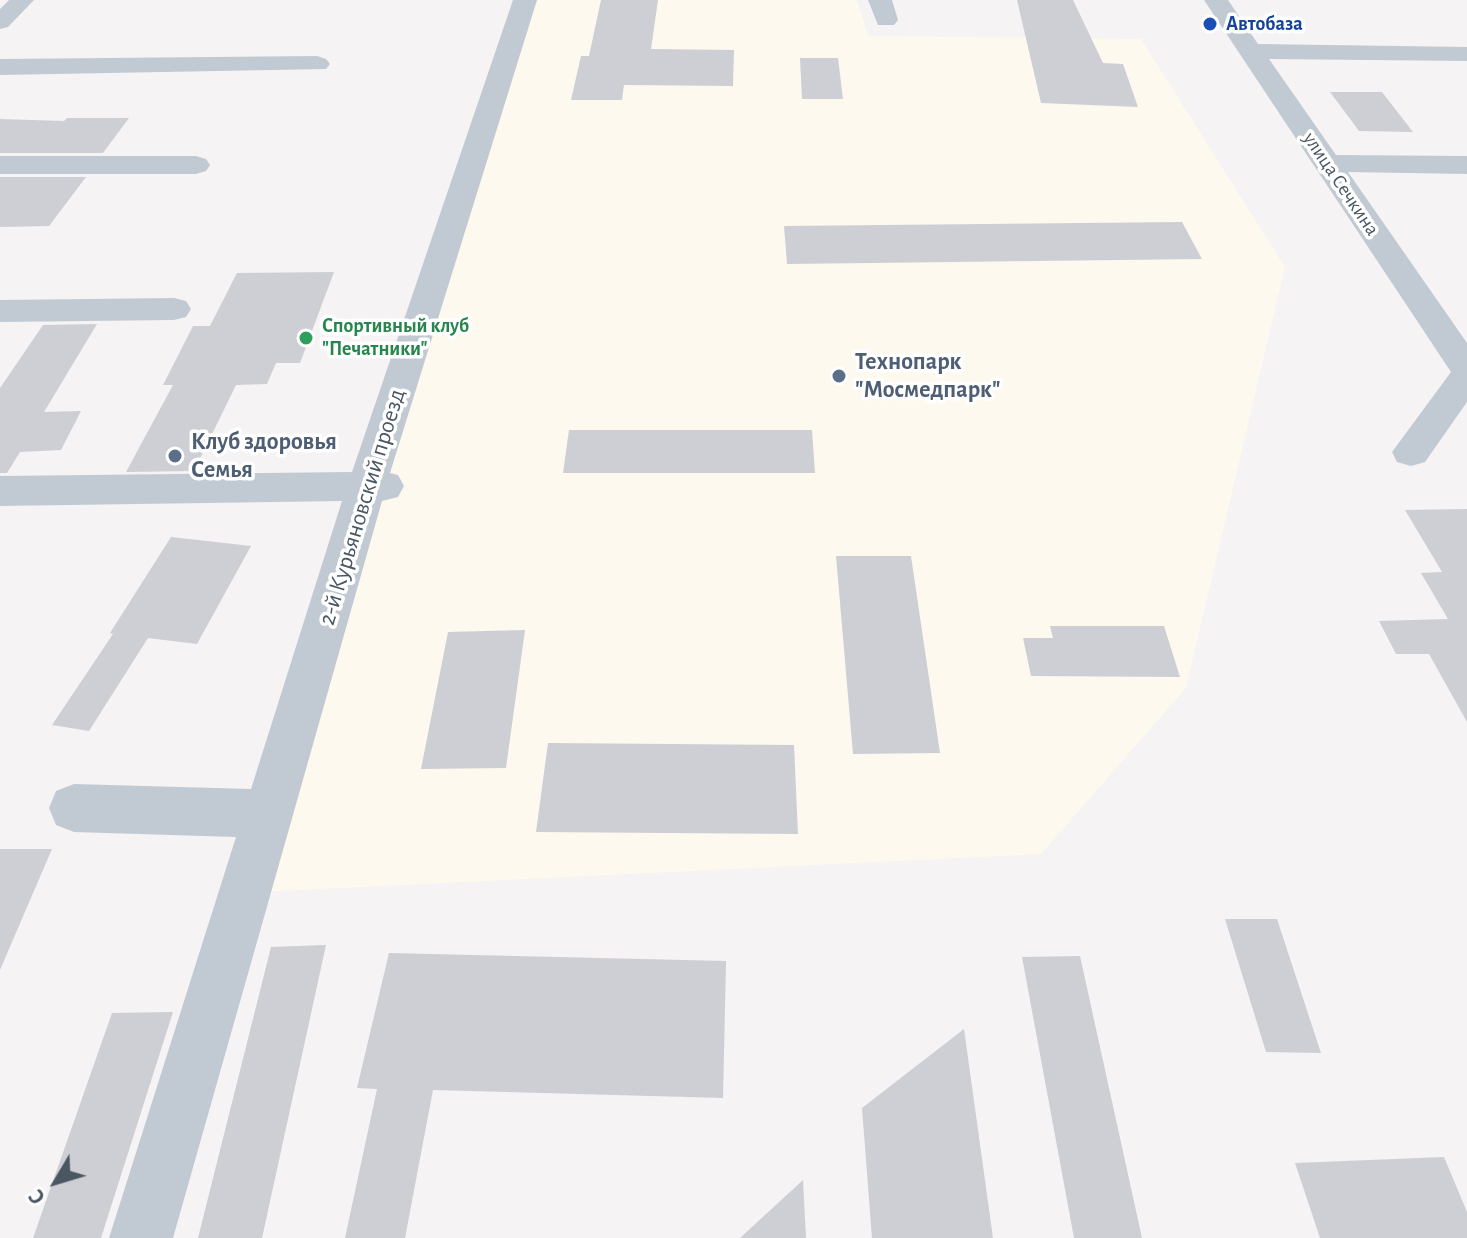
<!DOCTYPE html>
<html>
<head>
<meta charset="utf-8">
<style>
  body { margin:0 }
  #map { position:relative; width:1467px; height:1238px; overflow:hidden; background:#f5f3f3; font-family:"Alegreya Sans",sans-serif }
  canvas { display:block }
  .north { position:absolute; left:16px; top:1142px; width:80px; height:80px; -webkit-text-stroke:6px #fff; paint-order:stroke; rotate:232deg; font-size:22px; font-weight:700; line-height:32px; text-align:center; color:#4a5661 }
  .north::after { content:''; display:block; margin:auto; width:28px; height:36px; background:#4a5661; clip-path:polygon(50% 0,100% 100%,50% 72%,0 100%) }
</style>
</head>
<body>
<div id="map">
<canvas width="1467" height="1238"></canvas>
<div class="north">С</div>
</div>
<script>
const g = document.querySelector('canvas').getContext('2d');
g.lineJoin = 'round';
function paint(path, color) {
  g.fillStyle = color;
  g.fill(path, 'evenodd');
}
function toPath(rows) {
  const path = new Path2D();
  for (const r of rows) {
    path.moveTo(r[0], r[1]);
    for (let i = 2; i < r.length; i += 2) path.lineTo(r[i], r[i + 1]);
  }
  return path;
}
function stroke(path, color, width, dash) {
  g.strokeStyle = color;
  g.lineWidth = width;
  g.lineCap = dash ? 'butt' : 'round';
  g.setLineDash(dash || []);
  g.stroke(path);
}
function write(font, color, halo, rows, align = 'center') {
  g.font = font + ' "Alegreya Sans",sans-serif';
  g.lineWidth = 7;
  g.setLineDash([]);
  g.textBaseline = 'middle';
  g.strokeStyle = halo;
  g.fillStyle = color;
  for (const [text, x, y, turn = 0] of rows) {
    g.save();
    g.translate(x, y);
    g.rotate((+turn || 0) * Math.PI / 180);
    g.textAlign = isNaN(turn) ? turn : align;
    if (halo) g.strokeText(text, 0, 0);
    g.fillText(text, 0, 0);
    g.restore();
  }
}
paint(toPath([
  [535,0,857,0,868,36,1141,39,1285,267,1186,688,1041,854,258,892]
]), '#fdf9ef');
paint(toPath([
  [601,0,658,0,651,49,734,50,733,86,624,85,622,100,571,100,581,56,589,56],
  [1017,0,1073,0,1103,63,1123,64,1138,107,1041,103],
  [800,58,838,58,843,99,802,99],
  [1330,92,1382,92,1413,132,1359,131],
  [67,118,129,118,103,153,0,153,0,119,64,121],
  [0,177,86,177,49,226,0,227],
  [1182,222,1202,259,787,264,784,226],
  [334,272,300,363,276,363,267,384,236,385,194,471,126,472,173,385,163,385,193,326,210,326,237,273],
  [97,324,44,412,81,411,61,450,20,452,7,473,0,473,0,388,43,325],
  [569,430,812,430,815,473,563,473],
  [1467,509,1467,722,1429,654,1396,654,1379,621,1448,619,1421,573,1442,572,1405,510],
  [171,537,251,546,197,644,148,638,89,731,52,725,113,634,110,633],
  [836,556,911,556,940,753,853,754],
  [1050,626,1164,626,1180,677,1031,676,1023,638,1053,638],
  [525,630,506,768,421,769,448,632],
  [548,743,794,745,798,834,536,832],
  [0,849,52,849,0,970],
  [1225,919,1277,919,1321,1053,1266,1052],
  [326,945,262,1238,198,1238,271,947],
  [389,953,726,961,723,1098,433,1090,405,1238,345,1238,377,1089,357,1088],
  [1080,956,1142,1238,1074,1238,1022,957],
  [173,1012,101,1238,33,1238,112,1013],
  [964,1029,993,1238,872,1238,862,1108],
  [1444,1157,1467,1212,1467,1238,1320,1238,1295,1163],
  [803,1180,806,1238,740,1238]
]), '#cdcfd5');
paint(toPath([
  [9,0,34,0,8,27,0,29,0,9,9,0],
  [513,0,537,0,390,473,398,475,404,486,398,497,382,501,173,1238,109,1238,236,837,74,832,56,825,49,808,56,791,74,784,251,789,342,501,0,506,0,476,352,472,513,0],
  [868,0,892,0,898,20,894,25,878,25,868,0],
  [1204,0,1228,0,1258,44,1467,47,1467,61,1269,59,1336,155,1467,156,1467,174,1348,172,1467,343,1467,402,1425,462,1411,466,1397,462,1392,452,1451,372,1204,0],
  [317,56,326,59,330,64,326,69,0,75,0,59,317,56],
  [0,156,196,156,206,159,210,165,206,171,196,174,0,174,0,156],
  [174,298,186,301,191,309,186,317,174,320,0,322,0,300,174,298]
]), '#c1cad2');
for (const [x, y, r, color] of [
  [1210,24,8,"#1a4fb4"],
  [306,338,8,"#2e9e5b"],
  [839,376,8,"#5c6f8a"],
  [175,456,8,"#5c6f8a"]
]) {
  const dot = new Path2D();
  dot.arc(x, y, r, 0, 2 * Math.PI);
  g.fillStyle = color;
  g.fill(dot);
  stroke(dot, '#fff', 3);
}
write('bold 20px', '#164399', '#fff', [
  ["Автобаза",1226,24]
], 'left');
write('20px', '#4a5661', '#fff', [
  ["улица Сечкина",1341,184,56]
]);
write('bold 20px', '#27864d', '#fff', [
  ["Спортивный клуб",322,326],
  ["\"Печатники\"",322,349]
], 'left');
write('bold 24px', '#4e5e75', '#fff', [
  ["Технопарк",855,362],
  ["\"Мосмедпарк\"",855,390],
  ["Клуб здоровья",191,442],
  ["Семья",191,470]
], 'left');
write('24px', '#4a5661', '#fff', [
  ["2-й Курьяновский проезд",362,507,-73]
]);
</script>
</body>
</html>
